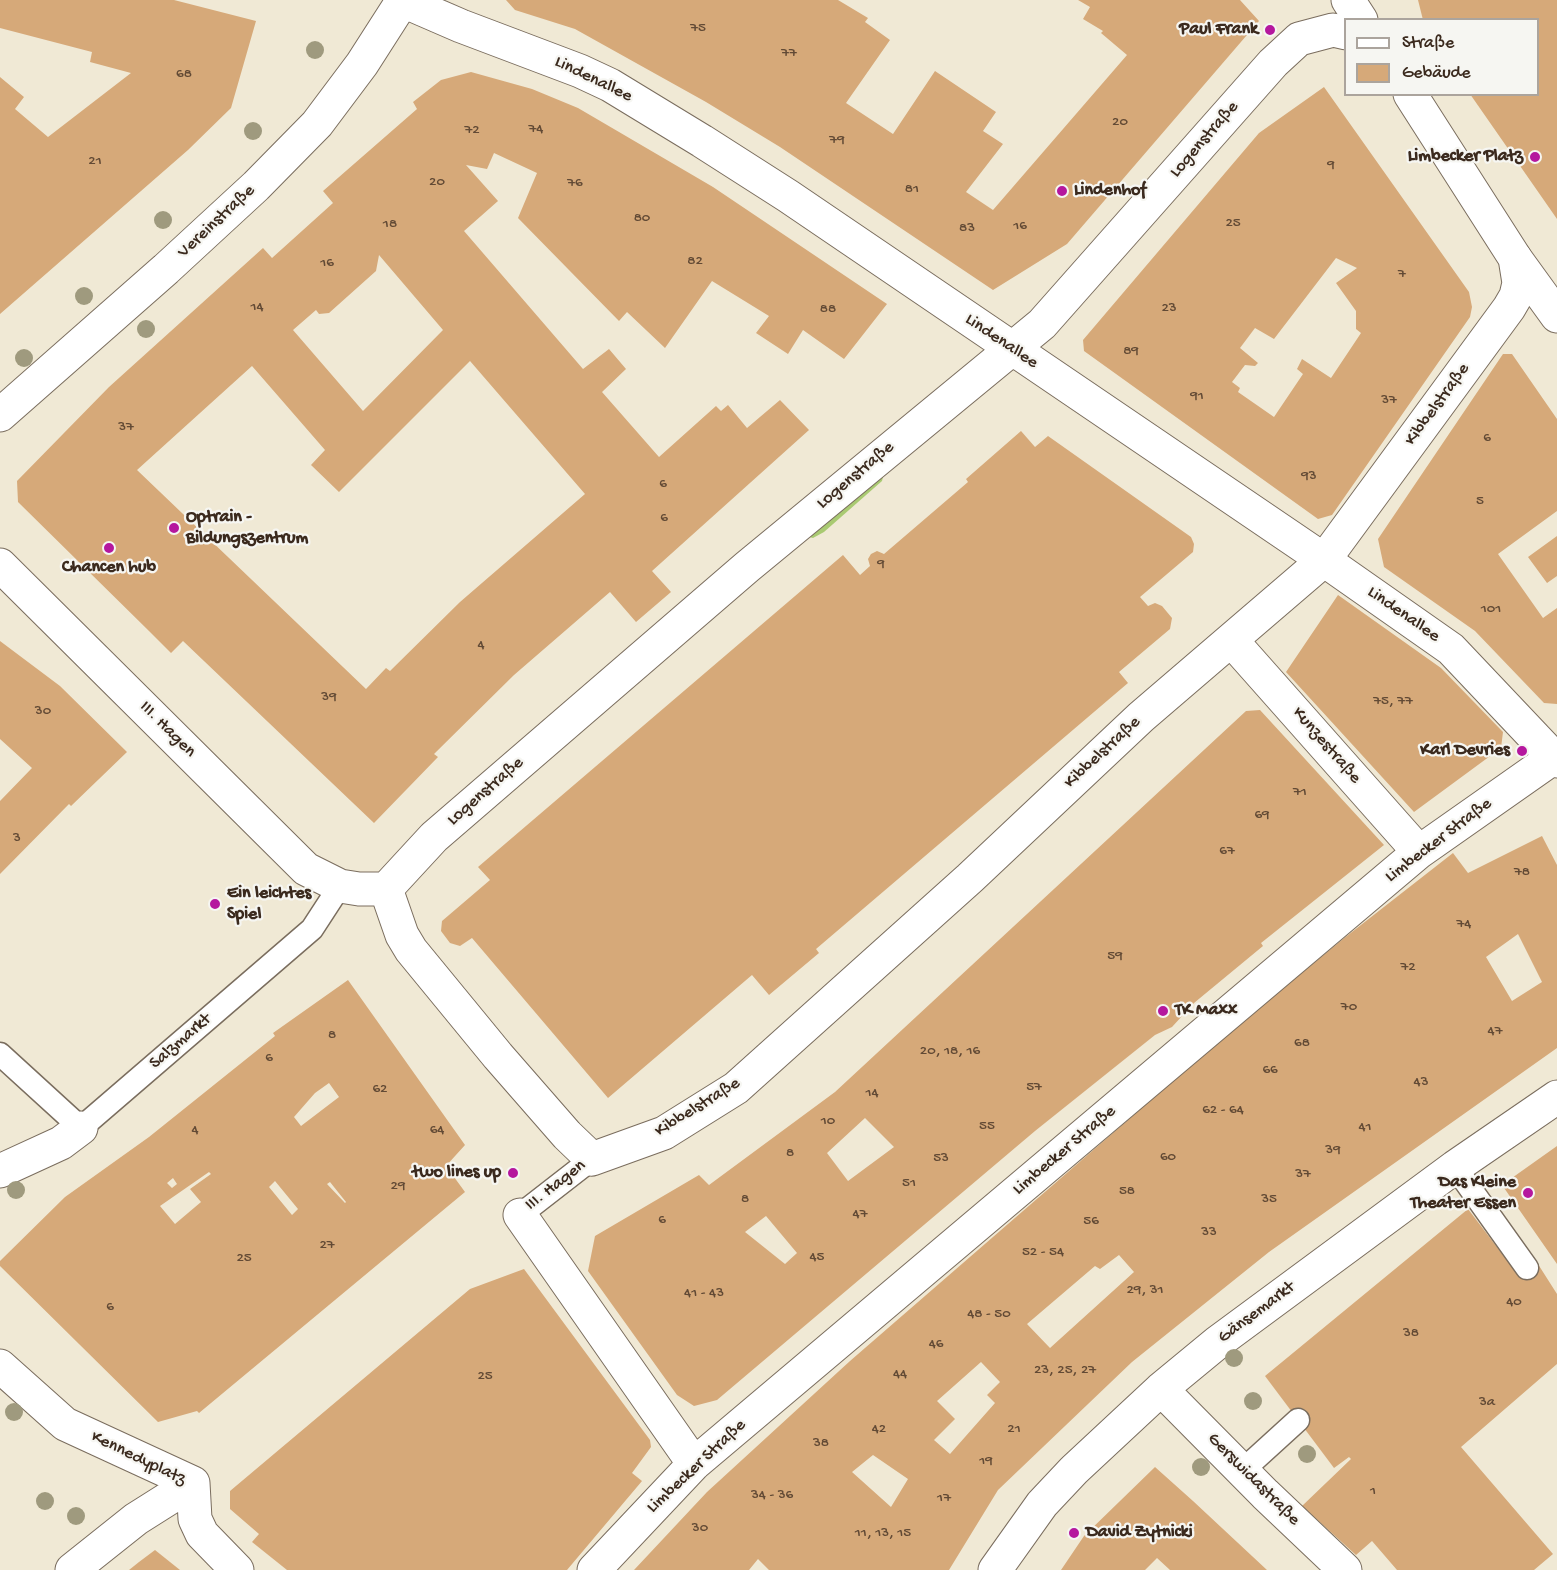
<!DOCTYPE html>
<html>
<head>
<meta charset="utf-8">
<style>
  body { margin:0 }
  #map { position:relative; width:1557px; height:1570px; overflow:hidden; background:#f0e9d5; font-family:"Gochi Hand",sans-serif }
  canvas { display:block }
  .legend { position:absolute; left:1344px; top:18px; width:195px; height:78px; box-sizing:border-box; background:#f6f6f2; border:2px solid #aba49d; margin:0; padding:8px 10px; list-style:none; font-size:18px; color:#3b2a1e }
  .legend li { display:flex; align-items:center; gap:12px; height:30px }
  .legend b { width:30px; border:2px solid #aba49d }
</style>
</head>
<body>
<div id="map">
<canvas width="1557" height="1570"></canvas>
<ul class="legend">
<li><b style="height:8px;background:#fff"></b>Straße</li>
<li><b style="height:16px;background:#d6a979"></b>Gebäude</li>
</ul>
</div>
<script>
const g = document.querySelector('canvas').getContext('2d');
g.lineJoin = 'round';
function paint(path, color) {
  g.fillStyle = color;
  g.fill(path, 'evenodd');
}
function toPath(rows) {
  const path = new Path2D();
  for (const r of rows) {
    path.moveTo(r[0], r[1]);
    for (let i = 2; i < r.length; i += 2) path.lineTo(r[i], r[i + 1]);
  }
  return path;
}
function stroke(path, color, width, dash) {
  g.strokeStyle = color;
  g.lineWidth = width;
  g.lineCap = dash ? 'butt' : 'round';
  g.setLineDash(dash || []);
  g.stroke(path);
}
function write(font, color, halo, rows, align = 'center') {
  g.font = font + ' "Gochi Hand",sans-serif';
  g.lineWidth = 4.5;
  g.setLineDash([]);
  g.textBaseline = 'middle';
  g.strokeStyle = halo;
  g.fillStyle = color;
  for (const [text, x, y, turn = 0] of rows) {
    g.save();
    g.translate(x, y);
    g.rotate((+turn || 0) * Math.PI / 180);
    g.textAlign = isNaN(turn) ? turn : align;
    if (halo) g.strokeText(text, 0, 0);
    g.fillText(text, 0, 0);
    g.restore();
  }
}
paint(toPath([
  [884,473,882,481,824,532,813,538,809,537]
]), '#a9ca72');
paint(toPath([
  [0,0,174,0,256,21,231,108,188,150,0,314,0,77,24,97,15,109,48,137,131,73,90,62,92,52,0,28],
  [506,0,838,0,868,18,865,22,890,40,846,103,893,134,935,71,996,112,983,131,1003,144,966,192,993,210,1127,55,1101,33,1103,31,1083,19,1090,7,1078,0,1240,0,1259,21,1067,244,993,290,780,147,706,102,575,29,515,10],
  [1418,0,1557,0,1557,219,1470,94,1538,94,1538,20,1423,20],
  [471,72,532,89,578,108,713,187,887,304,844,359,803,330,788,354,756,333,769,316,712,281,665,348,627,312,619,321,518,218,537,173,494,153,487,169,466,165,498,201,464,231,583,369,609,349,626,369,602,392,659,457,716,406,721,411,728,405,747,428,780,400,809,430,652,571,671,592,636,622,610,592,514,675,434,754,438,757,374,823,183,641,171,653,149,631,18,502,17,481,109,387,263,248,272,258,333,203,323,191,417,109,413,102,441,80],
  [379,255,443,330,363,411,293,330,316,310,319,314,329,313,376,271],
  [470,361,585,494,460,602,390,671,386,668,366,689,137,470,252,366,325,450,311,465,339,492],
  [1324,87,1469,292,1472,307,1470,317,1332,515,1318,519,1084,351,1083,340,1259,133],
  [1336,258,1357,268,1336,283,1356,311,1356,329,1361,333,1331,378,1302,359,1297,369,1303,374,1274,417,1238,392,1240,388,1232,382,1245,365,1255,366,1258,363,1240,348,1255,328,1274,339],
  [1503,354,1512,354,1557,419,1557,511,1498,554,1543,618,1557,608,1557,704,1544,703,1475,631,1384,567,1378,539],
  [1021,431,1035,447,1048,436,1191,537,1194,544,1193,552,1140,597,1148,606,1155,603,1162,606,1172,618,1170,629,1119,672,1128,683,816,949,819,953,769,995,752,975,608,1098,472,938,460,946,450,943,441,931,442,921,490,880,478,867,843,555,860,575,870,566,868,559,871,554,877,551,884,554,968,482,966,479],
  [1557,536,1557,576,1547,583,1528,557],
  [1338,595,1441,668,1503,732,1501,748,1414,812,1286,672],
  [0,641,60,686,127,752,71,806,69,804,0,874,0,801,32,768,0,739],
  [1260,710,1384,845,1261,943,1263,946,1194,1003,1172,1027,1155,1035,1035,1131,717,1400,694,1406,677,1395,588,1271,595,1236,699,1175,709,1185,835,1092,1246,711],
  [865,1118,894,1147,848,1181,827,1153],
  [766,1216,797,1253,785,1264,745,1232],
  [1542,836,1557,865,1557,1048,1269,1252,1132,1362,998,1490,949,1570,769,1570,758,1559,749,1570,634,1570,707,1492,850,1361,1219,1041,1343,939,1453,853,1468,873],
  [1518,934,1542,982,1512,1001,1486,957],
  [1119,1255,1134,1272,1050,1348,1027,1324,1095,1266,1100,1269],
  [981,1362,1000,1382,987,1395,995,1403,950,1454,934,1440,955,1419,937,1401],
  [873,1455,908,1479,891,1507,852,1472],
  [348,980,465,1145,446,1166,465,1192,199,1413,197,1411,158,1422,0,1266,0,1261,65,1197,149,1137,275,1036,273,1033],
  [329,1083,339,1097,301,1126,294,1117,315,1093],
  [209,1172,211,1174,190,1189,201,1202,175,1224,160,1206],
  [173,1178,177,1184,172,1188,167,1183],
  [275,1181,298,1209,292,1215,269,1187],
  [330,1182,346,1202,345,1203,327,1184],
  [1557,1146,1557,1264,1502,1185],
  [1468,1209,1519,1276,1536,1261,1557,1294,1557,1364,1461,1447,1553,1554,1534,1570,1397,1570,1372,1541,1356,1555,1302,1506,1351,1459,1349,1457,1334,1468,1265,1376],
  [524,1269,650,1440,651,1447,632,1473,642,1481,567,1570,287,1570,252,1542,259,1534,230,1509,230,1491,470,1289],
  [1155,1467,1193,1501,1267,1570,1170,1570,1157,1558,1145,1570,1061,1570,1084,1536],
  [155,1550,180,1570,129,1570,139,1562]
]), '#d6a979');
const service = toPath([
  [0,1054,81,1128,312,929,340,886],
  [1455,1167,1527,1268],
  [520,1215,592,1159],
  [1242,1471,1298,1420]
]);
const pedestrian = toPath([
  [1515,258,1557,316],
  [1324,560,1451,649,1557,761],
  [1232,641,1419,852],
  [0,1171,61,1143,81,1128],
  [520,1215,694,1464],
  [0,1366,65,1424,193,1483],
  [193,1483,195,1519,202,1534,237,1570],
  [72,1570,136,1519,193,1483],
  [594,1570,694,1464,1419,852,1557,755]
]);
const minor = toPath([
  [401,0,461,26,580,71,610,85,702,141,788,196,1324,560],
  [1348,0,1361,20],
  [0,415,166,269,256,186,317,124,362,64,403,0],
  [0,565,306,869,340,886,359,889,386,889,434,837,747,567,1042,324,1273,63,1299,39,1333,30,1346,33],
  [386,889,402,935,411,950,498,1056,567,1135,592,1159,664,1133,736,1088,970,878,1141,717,1324,560,1509,308,1516,296,1519,283,1515,258,1410,94],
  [1161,1389,1265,1494,1345,1570],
  [995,1570,1042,1504,1074,1470,1161,1389,1218,1342,1455,1167,1557,1097]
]);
stroke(service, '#7a6d5e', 25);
stroke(pedestrian, '#7a6d5e', 35);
stroke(minor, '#7a6d5e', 35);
stroke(service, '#fff', 22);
stroke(pedestrian, '#fff', 33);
stroke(minor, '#fff', 33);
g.fillStyle = '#9f9a7e';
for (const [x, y] of [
  [315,50],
  [253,131],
  [163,220],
  [84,296],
  [146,329],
  [24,358],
  [16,1190],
  [1234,1358],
  [1253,1401],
  [14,1412],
  [1307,1454],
  [1201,1467],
  [45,1501],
  [76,1516]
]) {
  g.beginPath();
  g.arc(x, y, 9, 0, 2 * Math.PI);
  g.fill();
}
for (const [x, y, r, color] of [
  [1270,30,6,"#b5179e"],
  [1535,157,6,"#b5179e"],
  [1062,191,6,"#b5179e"],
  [174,528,6,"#b5179e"],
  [109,548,6,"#b5179e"],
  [1522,751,6,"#b5179e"],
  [215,904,6,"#b5179e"],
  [1163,1011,6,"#b5179e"],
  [513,1173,6,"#b5179e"],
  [1528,1193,6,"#b5179e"],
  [1074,1533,6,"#b5179e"]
]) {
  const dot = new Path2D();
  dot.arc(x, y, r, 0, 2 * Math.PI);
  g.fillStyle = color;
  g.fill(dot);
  stroke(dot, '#f6f6f2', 2);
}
write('15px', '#624a35', null, [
  ["75",698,29],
  ["77",789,54],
  ["68",184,75],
  ["20",1120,123],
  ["74",536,130],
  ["72",472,131],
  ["79",837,141],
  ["21",95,162],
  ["9",1331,166],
  ["20",437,183],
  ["76",575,184],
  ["81",912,190],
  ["80",642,219],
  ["25",1233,224],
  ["18",390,225],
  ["16",1020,227],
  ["83",967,229],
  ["82",695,262],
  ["16",327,264],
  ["7",1402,275],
  ["14",257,308],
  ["23",1169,309],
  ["88",828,310],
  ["89",1131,352],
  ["91",1197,397],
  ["37",1389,401],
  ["37",126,428],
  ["6",1487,439],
  ["93",1309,477],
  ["6",663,485],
  ["5",1480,502],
  ["6",664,519],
  ["9",881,565],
  ["101",1491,610],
  ["4",481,646],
  ["39",329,698],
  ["75, 77",1393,702],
  ["30",43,712],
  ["71",1300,793],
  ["69",1262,816],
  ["3",17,839],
  ["67",1227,852],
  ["78",1522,873],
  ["74",1464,925],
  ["59",1115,957],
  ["72",1408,968],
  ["70",1349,1008],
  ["47",1495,1032],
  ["8",332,1036],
  ["68",1302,1044],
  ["20, 18, 16",950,1052],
  ["6",269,1059],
  ["66",1270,1071],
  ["43",1421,1083],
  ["57",1034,1088],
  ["62",380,1090],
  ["14",872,1094],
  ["62 - 64",1223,1111],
  ["10",828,1122],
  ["55",987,1127],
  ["41",1365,1128],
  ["4",195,1131],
  ["64",437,1131],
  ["39",1333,1151],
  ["8",790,1154],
  ["60",1168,1158],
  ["53",941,1159],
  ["37",1303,1175],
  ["51",909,1184],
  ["29",398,1187],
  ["58",1127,1192],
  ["8",745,1200],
  ["35",1269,1200],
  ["47",860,1215],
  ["6",662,1221],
  ["56",1091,1222],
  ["33",1209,1233],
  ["27",327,1246],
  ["52 - 54",1043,1253],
  ["45",817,1258],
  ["25",244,1259],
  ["29, 31",1145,1291],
  ["41 - 43",704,1294],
  ["40",1514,1303],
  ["6",110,1308],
  ["48 - 50",989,1315],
  ["38",1411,1334],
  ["46",936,1345],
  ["23, 25, 27",1065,1371],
  ["44",900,1375],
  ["25",485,1377],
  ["3a",1487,1403],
  ["42",879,1430],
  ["21",1014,1430],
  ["38",821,1444],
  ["19",986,1462],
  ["1",1373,1492],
  ["34 - 36",772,1496],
  ["17",944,1499],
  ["30",700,1529],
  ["11, 13, 15",883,1534]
]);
write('bold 18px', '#3b2a1e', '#f6f6f2', [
  ["Paul Frank",1258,30],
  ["Limbecker Platz",1523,157],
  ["Lindenhof",1074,191,"left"],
  ["Optrain -",186,518,"left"],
  ["Bildungszentrum",186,539,"left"],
  ["Chancen hub",109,568,"center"],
  ["Karl Devries",1510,751],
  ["Ein leichtes",227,894,"left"],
  ["Spiel",227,915,"left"],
  ["TK Maxx",1175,1011,"left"],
  ["two lines up",501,1173],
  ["Das Kleine",1516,1183],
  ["Theater Essen",1516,1204],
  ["David Zytnicki",1086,1533,"left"]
], 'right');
write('18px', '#3b2a1e', '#f6f6f2', [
  ["Lindenallee",593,80,26],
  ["Logenstraße",1205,140,-49],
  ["Vereinstraße",217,222,-43],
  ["Lindenallee",1001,342,34],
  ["Kibbelstraße",1438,405,-54],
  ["Logenstraße",856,476,-40],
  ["Lindenallee",1403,615,35],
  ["III. Hagen",167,730,45],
  ["Kunzestraße",1326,746,49],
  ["Kibbelstraße",1103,753,-43],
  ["Logenstraße",486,792,-41],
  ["Limbecker Straße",1439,841,-37],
  ["Salzmarkt",181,1042,-41],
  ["Kibbelstraße",698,1108,-32],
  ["Limbecker Straße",1065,1151,-40],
  ["III. Hagen",556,1186,-38],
  ["Gänsemarkt",1257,1313,-37],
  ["Kennedyplatz",138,1459,26],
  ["Limbecker Straße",697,1467,-43],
  ["Gerswidastraße",1253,1480,45]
]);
</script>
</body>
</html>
